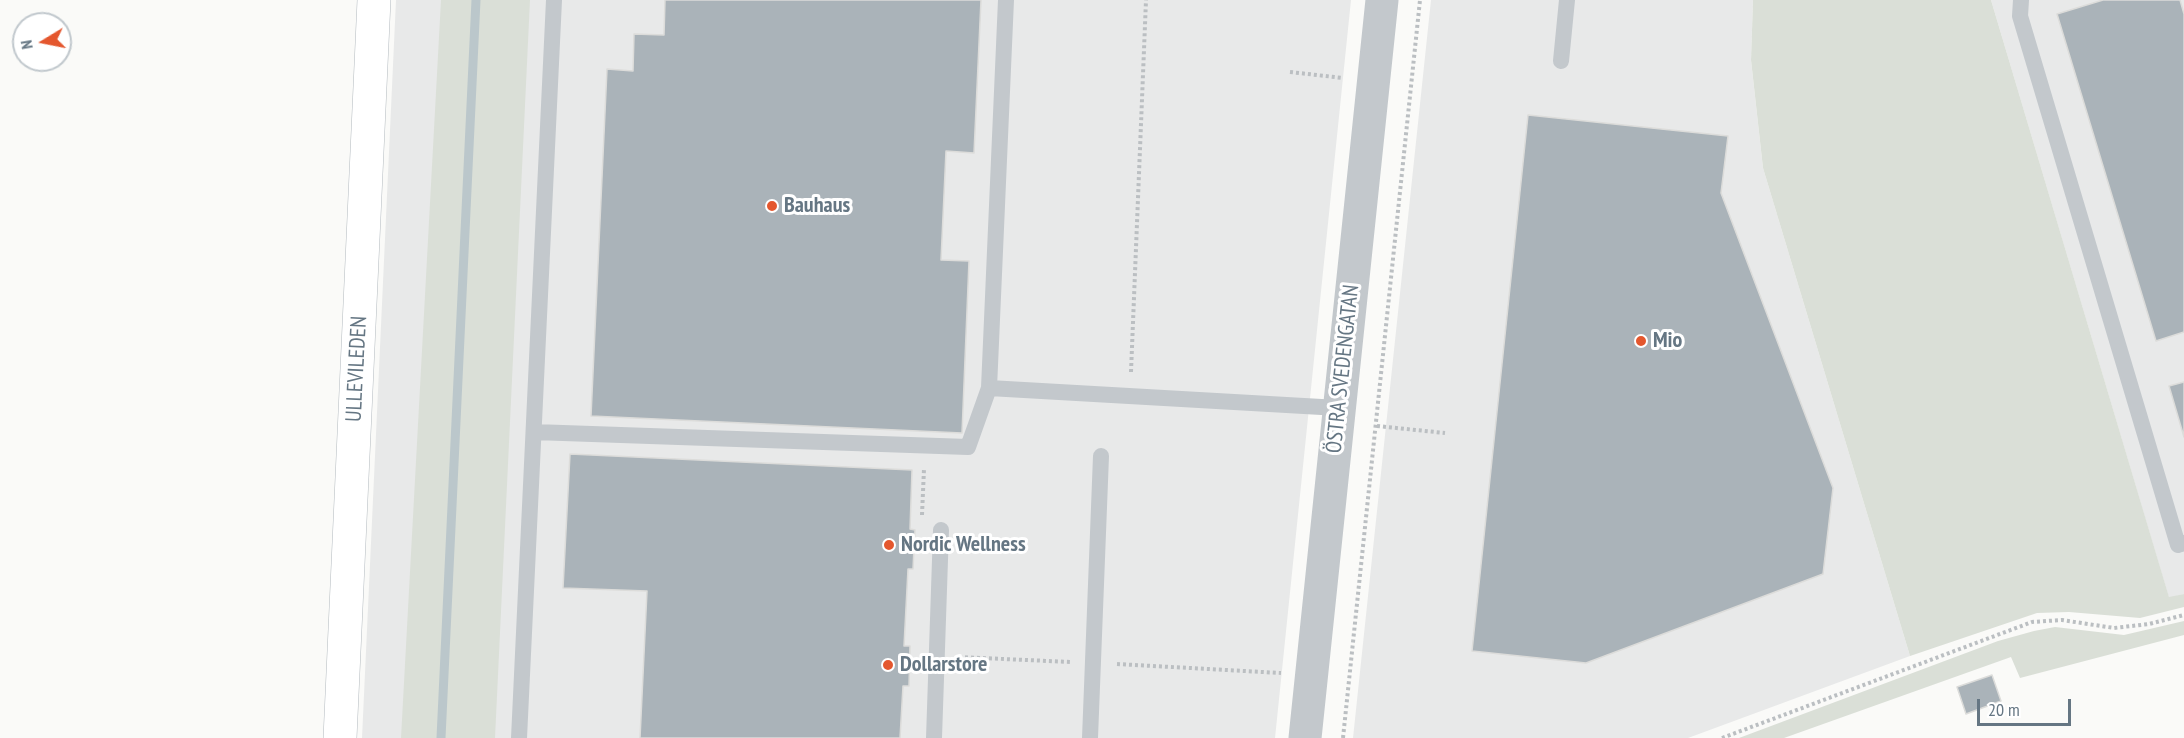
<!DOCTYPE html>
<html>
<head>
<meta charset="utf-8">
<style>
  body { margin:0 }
  #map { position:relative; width:2184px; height:738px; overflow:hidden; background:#fafaf8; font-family:"PT Sans Narrow",sans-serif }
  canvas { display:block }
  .north { position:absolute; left:12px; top:12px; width:60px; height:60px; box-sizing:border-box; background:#fff; border:2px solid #c1c8cd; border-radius:50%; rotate:260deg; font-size:16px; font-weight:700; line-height:24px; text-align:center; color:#657683 }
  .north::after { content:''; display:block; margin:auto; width:21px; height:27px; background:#e4572e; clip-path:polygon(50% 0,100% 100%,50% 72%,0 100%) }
  .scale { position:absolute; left:1977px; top:699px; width:94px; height:27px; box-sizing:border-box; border:3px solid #657683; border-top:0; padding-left:8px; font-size:18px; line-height:21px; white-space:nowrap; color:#657683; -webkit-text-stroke:4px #fff; paint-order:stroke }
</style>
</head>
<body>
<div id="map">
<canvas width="2184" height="738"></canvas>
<div class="north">N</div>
<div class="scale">20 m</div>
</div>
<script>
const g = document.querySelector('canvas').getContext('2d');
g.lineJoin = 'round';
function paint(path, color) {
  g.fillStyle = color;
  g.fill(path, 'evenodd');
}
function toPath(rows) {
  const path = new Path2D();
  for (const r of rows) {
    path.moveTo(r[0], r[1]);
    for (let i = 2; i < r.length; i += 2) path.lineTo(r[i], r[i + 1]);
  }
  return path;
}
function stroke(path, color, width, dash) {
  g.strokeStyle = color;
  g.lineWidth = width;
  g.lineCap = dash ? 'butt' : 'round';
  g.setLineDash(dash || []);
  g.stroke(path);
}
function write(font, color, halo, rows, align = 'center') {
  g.font = font + ' "PT Sans Narrow",sans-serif';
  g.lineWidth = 6;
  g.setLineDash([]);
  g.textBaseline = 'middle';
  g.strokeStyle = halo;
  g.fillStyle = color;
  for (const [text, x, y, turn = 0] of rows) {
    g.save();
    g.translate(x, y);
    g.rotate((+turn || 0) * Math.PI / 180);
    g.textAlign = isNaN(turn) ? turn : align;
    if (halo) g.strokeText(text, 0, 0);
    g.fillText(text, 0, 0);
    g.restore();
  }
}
paint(toPath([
  [396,0,1351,0,1275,738,362,738],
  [1431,0,1753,0,1751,60,1763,168,1910,656,1688,738,1353,738],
  [1991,0,2184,0,2184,594,2169,598]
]), '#e8e9e9');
paint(toPath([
  [441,0,530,0,495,738,401,738],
  [1753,0,1991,0,2169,597,2184,594,2184,607,2140,618,2069,612,2037,613,1910,656,1763,168,1751,60],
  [2184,621,2184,635,2020,678,2011,657,1784,738,1739,738,1998,641,2034,631,2055,627,2124,635]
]), '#dadfd7');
stroke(toPath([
  [441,738,476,0]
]), '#bbc7cb', 9);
const building = toPath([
  [665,0,981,0,974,153,946,151,941,260,969,261,962,433,591,416,607,69,633,71,634,34,664,35,665,0],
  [2103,0,2180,0,2184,14,2184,332,2156,341,2057,14,2103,0],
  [1528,115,1728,136,1721,193,1833,488,1823,574,1586,663,1472,651,1528,115],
  [2184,382,2184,437,2169,386,2184,382],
  [570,454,912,470,910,529,915,530,914,548,913,569,908,569,904,646,910,646,909,686,903,686,900,738,640,738,647,591,563,588,570,454],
  [1992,675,2001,701,1966,714,1957,687,1992,675]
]);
paint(building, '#aab3b9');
stroke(building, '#dcdcda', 1.5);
const secondary = toPath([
  [340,738,374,0]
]);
stroke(secondary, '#b3babf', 34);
stroke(toPath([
  [1290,72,1343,78],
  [1131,372,1146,0],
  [1377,426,1445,433],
  [922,515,924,469],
  [959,657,1071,662],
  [1117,664,1281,673],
  [1343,738,1420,0],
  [1722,738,2032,622,2062,620,2114,628,2149,624,2184,615]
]), '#bbbfc2', 4, [3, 3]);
stroke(toPath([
  [2021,0,2020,16,2178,545,2184,543],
  [1561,61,1567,0],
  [989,388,1339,408],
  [534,432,968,447,989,388,1006,0],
  [519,738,554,0],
  [934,738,941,530],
  [1090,738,1101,456]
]), '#c3c8cc', 16);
stroke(toPath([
  [1305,738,1382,0]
]), '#c3c8cc', 33);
stroke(secondary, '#fff', 33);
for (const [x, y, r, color] of [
  [772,206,6,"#e4572e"],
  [1641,341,6,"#e4572e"],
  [889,545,6,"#e4572e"],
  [888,665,6,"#e4572e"]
]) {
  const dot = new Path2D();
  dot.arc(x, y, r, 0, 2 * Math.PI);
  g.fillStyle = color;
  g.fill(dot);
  stroke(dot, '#fff', 2);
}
write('bold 22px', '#657683', '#fff', [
  ["Bauhaus",784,206],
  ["Mio",1653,341],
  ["Nordic Wellness",901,545],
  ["Dollarstore",900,665]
], 'left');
write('22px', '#657683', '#fff', [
  ["ULLEVILEDEN",357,369,-87],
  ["ÖSTRA SVEDENGATAN",1343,369,-84]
]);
</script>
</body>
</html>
